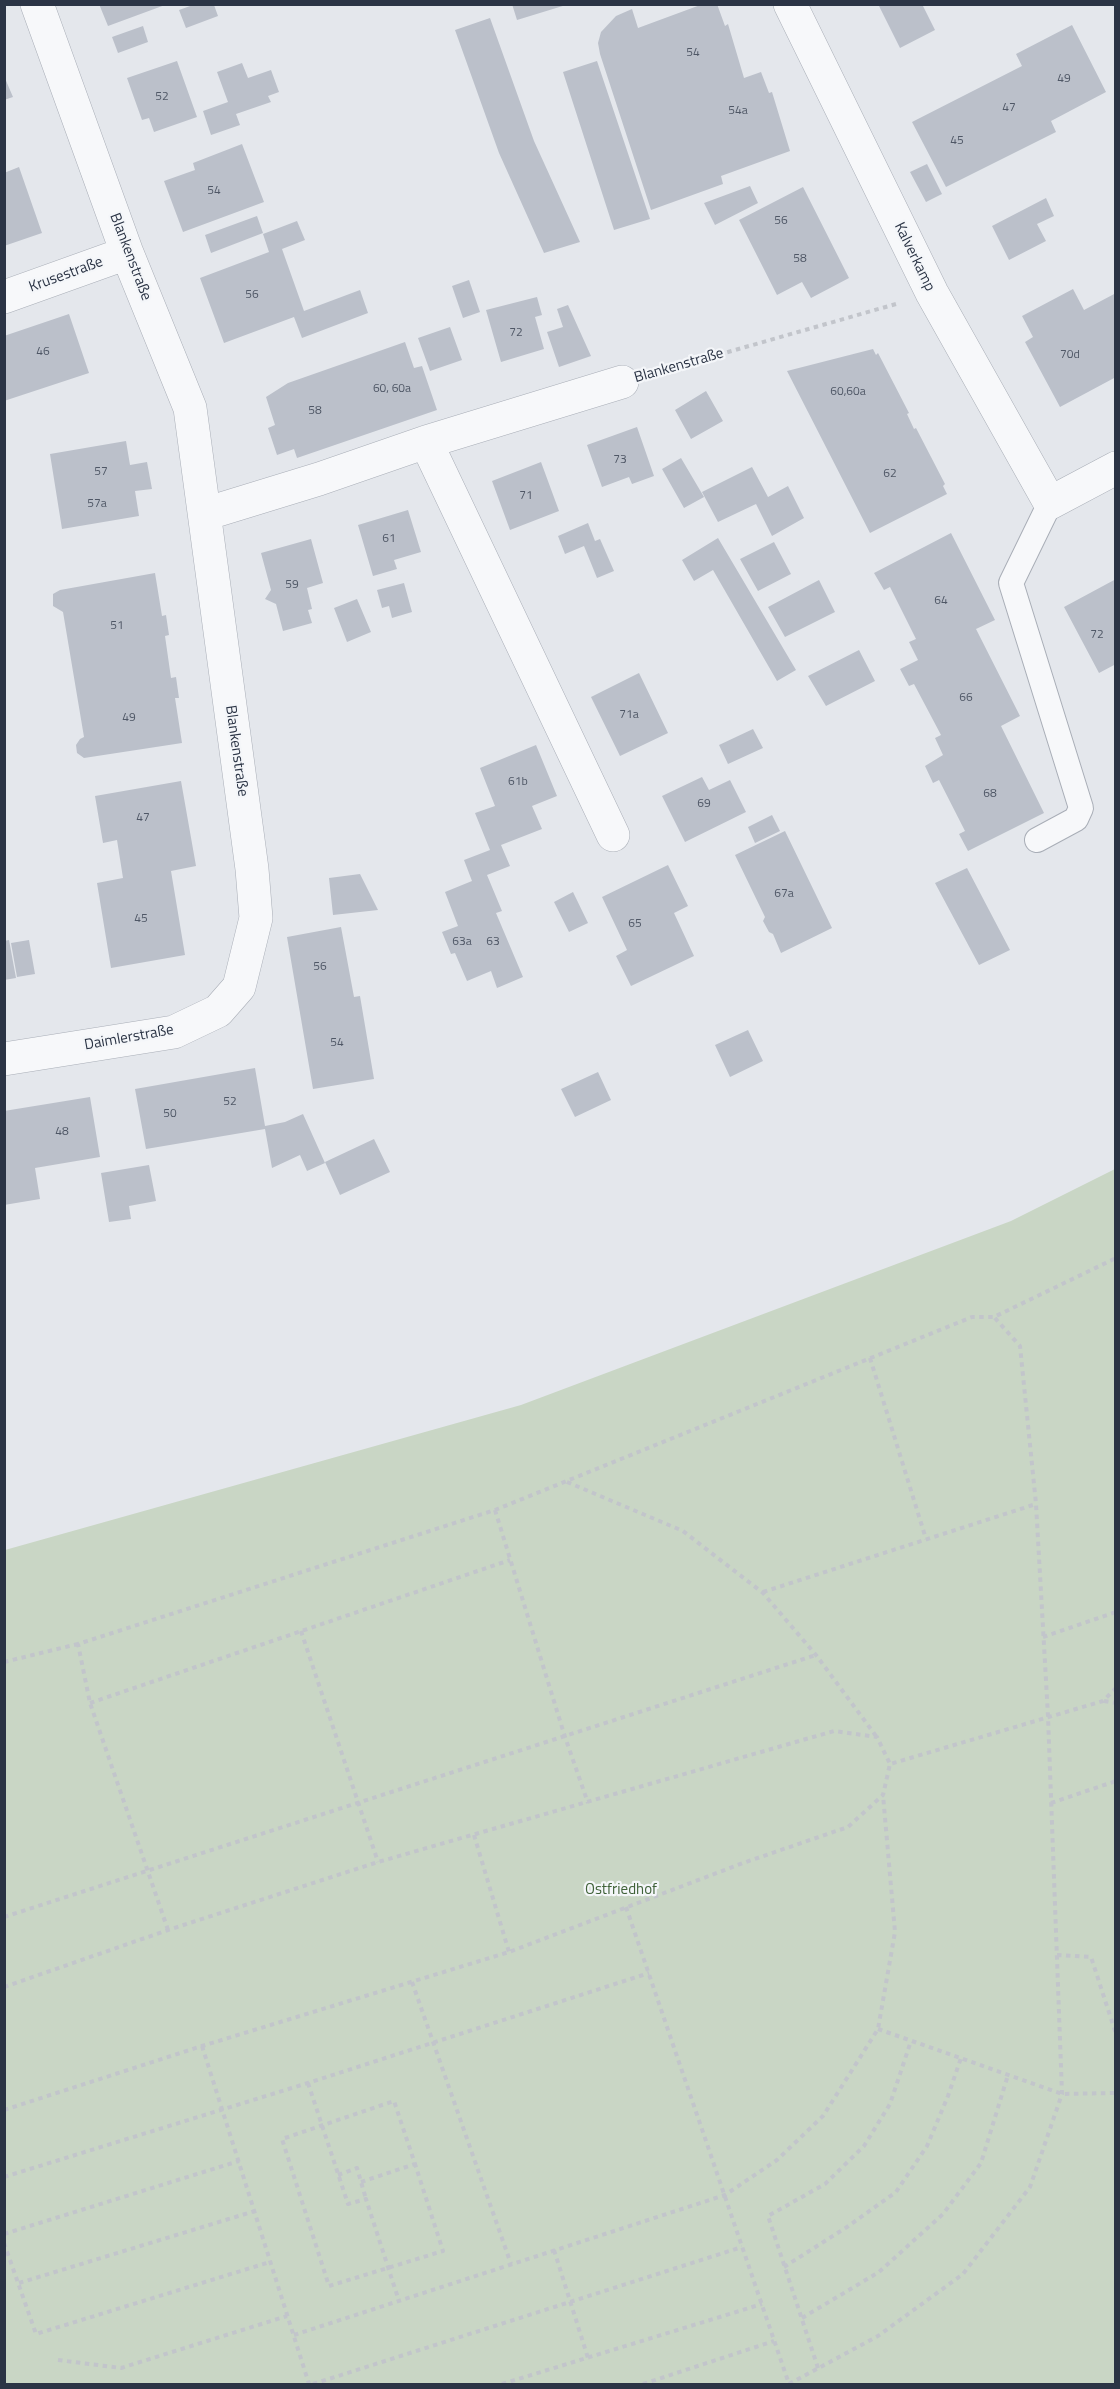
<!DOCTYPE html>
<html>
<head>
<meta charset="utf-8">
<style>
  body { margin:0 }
  #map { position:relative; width:1120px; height:2389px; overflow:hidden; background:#e4e7ec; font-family:"Titillium Web",sans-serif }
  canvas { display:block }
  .frame { position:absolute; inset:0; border:6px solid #2b3445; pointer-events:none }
</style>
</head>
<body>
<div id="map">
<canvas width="1120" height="2389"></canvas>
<div class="frame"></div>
</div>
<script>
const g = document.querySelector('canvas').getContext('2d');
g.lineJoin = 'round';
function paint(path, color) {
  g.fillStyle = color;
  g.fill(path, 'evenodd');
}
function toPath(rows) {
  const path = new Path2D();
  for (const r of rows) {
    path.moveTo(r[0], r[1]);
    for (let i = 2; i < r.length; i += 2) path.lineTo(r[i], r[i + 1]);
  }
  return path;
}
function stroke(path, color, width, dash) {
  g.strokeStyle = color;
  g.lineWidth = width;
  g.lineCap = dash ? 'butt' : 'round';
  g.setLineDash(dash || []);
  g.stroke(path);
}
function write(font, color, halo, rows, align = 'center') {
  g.font = font + ' "Titillium Web",sans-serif';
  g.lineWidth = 4.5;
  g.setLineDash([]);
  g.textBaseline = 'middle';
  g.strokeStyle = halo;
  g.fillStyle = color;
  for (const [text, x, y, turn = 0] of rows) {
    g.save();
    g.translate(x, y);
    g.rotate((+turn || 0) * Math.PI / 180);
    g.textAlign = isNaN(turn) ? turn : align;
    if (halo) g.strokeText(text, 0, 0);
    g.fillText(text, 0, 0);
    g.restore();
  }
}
paint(toPath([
  [1115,1169,1115,2384,5,2384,5,1550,521,1405,1011,1221]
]), '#c9d6c5');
paint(toPath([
  [99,4,165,4,165,5,108,26],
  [512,4,566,4,566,5,517,20],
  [703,4,717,4,725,26,728,24,744,78,761,72,769,93,772,92,790,151,721,176,723,184,651,210,600,54,598,43,601,32,616,16,632,9,638,28],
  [878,4,922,4,935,30,900,48],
  [193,5,214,5,218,16,186,28,179,10],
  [490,18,534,141,580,242,544,253,499,153,455,30],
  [1072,25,1106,92,1051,121,1056,132,946,187,912,122,1022,66,1016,54],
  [143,26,148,42,118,53,112,37],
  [177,61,197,117,154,132,149,118,142,120,127,78],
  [597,61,650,219,614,230,563,72],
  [242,63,248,78,271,70,279,92,268,96,271,102,236,114,240,125,211,135,203,111,228,102,217,72],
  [4,76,13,97,4,100],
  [242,144,264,202,183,232,164,181,195,170,193,163],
  [927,164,942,194,926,202,910,172],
  [19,167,42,233,4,246,4,173],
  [750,186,758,203,715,225,704,203],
  [803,187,849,278,811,298,802,282,777,295,739,220],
  [1046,198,1054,216,1037,224,1046,241,1009,260,992,226],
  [257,216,263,233,211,253,205,235],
  [297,221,305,240,282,249,304,311,360,290,368,313,302,338,294,317,224,343,200,278,269,252,263,234],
  [469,280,480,312,463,318,452,286],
  [1073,289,1084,310,1116,293,1116,377,1060,407,1025,342,1033,337,1022,316],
  [537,297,542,315,535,317,544,349,501,362,486,310],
  [568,305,591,356,559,367,547,332,563,327,557,309],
  [69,314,89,373,4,401,4,336],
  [450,327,462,360,430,371,418,338],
  [405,342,414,368,422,366,437,410,297,458,294,449,277,455,268,428,275,425,266,397,288,383],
  [873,349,876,355,878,353,909,413,907,414,914,429,916,428,945,484,943,486,947,494,870,533,787,371],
  [706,391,723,421,691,439,675,410],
  [637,427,654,476,632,484,629,477,602,487,587,445],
  [126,441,130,465,147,462,152,489,135,491,139,516,62,529,50,454],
  [681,458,704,497,684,508,662,469],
  [541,462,559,511,510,530,492,481],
  [752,467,768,497,788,486,804,518,772,536,756,504,718,522,702,492],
  [408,510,421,552,394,560,397,569,373,576,358,525],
  [588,523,595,541,600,539,614,571,597,578,584,546,565,554,558,536],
  [951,533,995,620,976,629,1020,716,1001,726,1044,813,968,851,959,834,965,831,939,780,933,783,925,766,943,755,935,738,941,735,914,684,909,686,900,669,918,660,909,642,916,639,890,587,884,590,874,573],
  [718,538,796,670,777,681,713,570,694,581,682,560],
  [311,539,323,583,307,588,312,609,308,610,312,623,283,631,276,604,265,599,271,590,261,553],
  [774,542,791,574,758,591,740,559],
  [155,573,162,616,166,615,169,635,165,636,171,678,176,677,179,698,175,698,182,743,84,758,77,753,76,745,80,739,84,737,63,612,53,606,53,594,60,590],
  [1116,579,1116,664,1099,673,1064,607],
  [819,580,835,612,785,637,768,607],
  [404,583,412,612,392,618,389,606,382,608,377,590],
  [357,599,371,632,347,642,334,608],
  [859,650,875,681,826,706,808,676],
  [639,673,668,733,620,756,591,697],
  [753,729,763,748,728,764,719,745],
  [536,745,557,796,532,806,542,829,501,845,510,866,487,875,502,911,496,913,523,977,497,988,491,971,467,981,455,953,451,954,442,932,458,926,445,892,472,881,464,860,490,850,475,813,495,806,480,768],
  [702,777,709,790,730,780,746,812,685,842,662,796],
  [181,781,196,866,171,871,185,955,111,968,97,883,123,878,117,840,103,843,95,796],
  [772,815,780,831,755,843,748,827],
  [785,831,832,928,781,953,773,934,769,932,763,921,765,917,735,855],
  [668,865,688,906,674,913,694,956,631,986,616,956,627,950,602,897],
  [967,868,1010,950,979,965,935,883],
  [360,874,378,910,333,915,329,878],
  [573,892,588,923,569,932,554,902],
  [341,927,354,997,360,996,374,1079,313,1089,287,937],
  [9,940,16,978,4,980,4,941],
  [29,940,35,974,17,977,11,943],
  [748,1030,763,1061,730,1077,715,1045],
  [255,1068,265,1126,285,1122,303,1114,325,1163,307,1171,300,1155,272,1168,265,1129,146,1149,135,1089],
  [598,1072,611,1100,575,1117,561,1089],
  [90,1097,100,1157,35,1168,40,1199,4,1205,4,1111],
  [374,1139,390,1172,340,1195,325,1162],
  [149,1165,156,1201,129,1206,131,1219,109,1222,101,1173]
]), '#bbc0ca');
const service = toPath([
  [1037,840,1076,819,1081,808,1011,583,1050,503]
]);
const minor = toPath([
  [790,4,932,293,1050,503,1116,468],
  [4,297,127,253],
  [426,442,613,835],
  [205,514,319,479,426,442,622,382],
  [4,1059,174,1032,218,1011,239,987,256,918,252,869,190,408,127,253,37,4]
]);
stroke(service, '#a9aeb7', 26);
stroke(minor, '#a9aeb7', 34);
stroke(toPath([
  [658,372,896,304],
  [870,1358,926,1539],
  [567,1482,683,1531,763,1593,816,1655,876,1736],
  [495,1510,565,1737,588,1803],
  [763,1592,1036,1504],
  [301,1631,378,1862],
  [1043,1637,1116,1612],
  [4,1662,78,1644],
  [1104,1701,1116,1703],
  [90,1703,510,1560],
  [1051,1803,1116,1781],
  [474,1835,509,1952],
  [626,1907,789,2384],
  [4,1917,816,1655],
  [168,1930,90,1703,78,1644,495,1510,972,1317,994,1317,1116,1258],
  [1057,1955,1091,1957,1116,2034],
  [412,1982,511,2264],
  [4,1987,168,1930,378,1862,834,1731,877,1737,890,1764],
  [878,2029,1062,2094,1116,2093],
  [202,2046,309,2384],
  [308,2083,348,2204,366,2199,399,2301],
  [4,2110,202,2046,509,1952,743,1863,848,1827,883,1795,890,1764,1103,1701,1116,1688],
  [338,2175,357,2168,366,2199],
  [4,2177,308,2083,649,1973],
  [361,2182,415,2164,394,2101,282,2139,329,2286,443,2251,415,2164],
  [4,2234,239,2161],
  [4,2243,36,2334,270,2262],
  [554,2250,588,2358],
  [784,2267,847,2227,896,2192,927,2146,948,2096,961,2058],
  [19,2283,255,2211],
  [802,2318,879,2272,943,2214,981,2163,1008,2075],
  [294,2335,725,2195,777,2160,823,2116,878,2029,895,1932,883,1795],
  [58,2360,121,2368,287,2316],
  [818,2368,768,2216,825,2184,864,2146,890,2104,911,2041],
  [313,2384,742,2247],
  [502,2384,762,2304],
  [643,2384,774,2341],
  [789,2384,878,2336,963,2274,1030,2187,1062,2094,1048,1716,1036,1504,1020,1346,994,1317]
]), '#c2c5cb', 4, [4.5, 4.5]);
stroke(service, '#f7f8fa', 24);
stroke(minor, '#f7f8fa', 33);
write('12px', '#4f5766', null, [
  ["54",693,53],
  ["49",1064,79],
  ["52",162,97],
  ["47",1009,108],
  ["54a",738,111],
  ["45",957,141],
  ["54",214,191],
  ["56",781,221],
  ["58",800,259],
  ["56",252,295],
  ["72",516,333],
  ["46",43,352],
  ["70d",1070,355],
  ["60, 60a",392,389],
  ["60,60a",848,392],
  ["58",315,411],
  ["73",620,460],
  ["57",101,472],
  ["62",890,474],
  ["71",526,496],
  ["57a",97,504],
  ["61",389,539],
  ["59",292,585],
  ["64",941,601],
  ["51",117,626],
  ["72",1097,635],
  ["66",966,698],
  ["71a",629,715],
  ["49",129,718],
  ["61b",518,782],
  ["68",990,794],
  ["69",704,804],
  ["47",143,818],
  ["67a",784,894],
  ["45",141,919],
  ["65",635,924],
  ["63a",462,942],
  ["63",493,942],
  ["56",320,967],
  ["54",337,1043],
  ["52",230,1102],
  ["50",170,1114],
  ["48",62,1132]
]);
write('15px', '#2b3445', '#f4f6f9', [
  ["Blankenstraße",130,257,69],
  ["Kalverkamp",914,257,64],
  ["Krusestraße",66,275,-20],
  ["Blankenstraße",679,366,-16],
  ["Blankenstraße",236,751,82],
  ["Daimlerstraße",129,1038,-10]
]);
write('15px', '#3f6138', '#f4f6f9', [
  ["Ostfriedhof",621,1890]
]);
</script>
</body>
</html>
